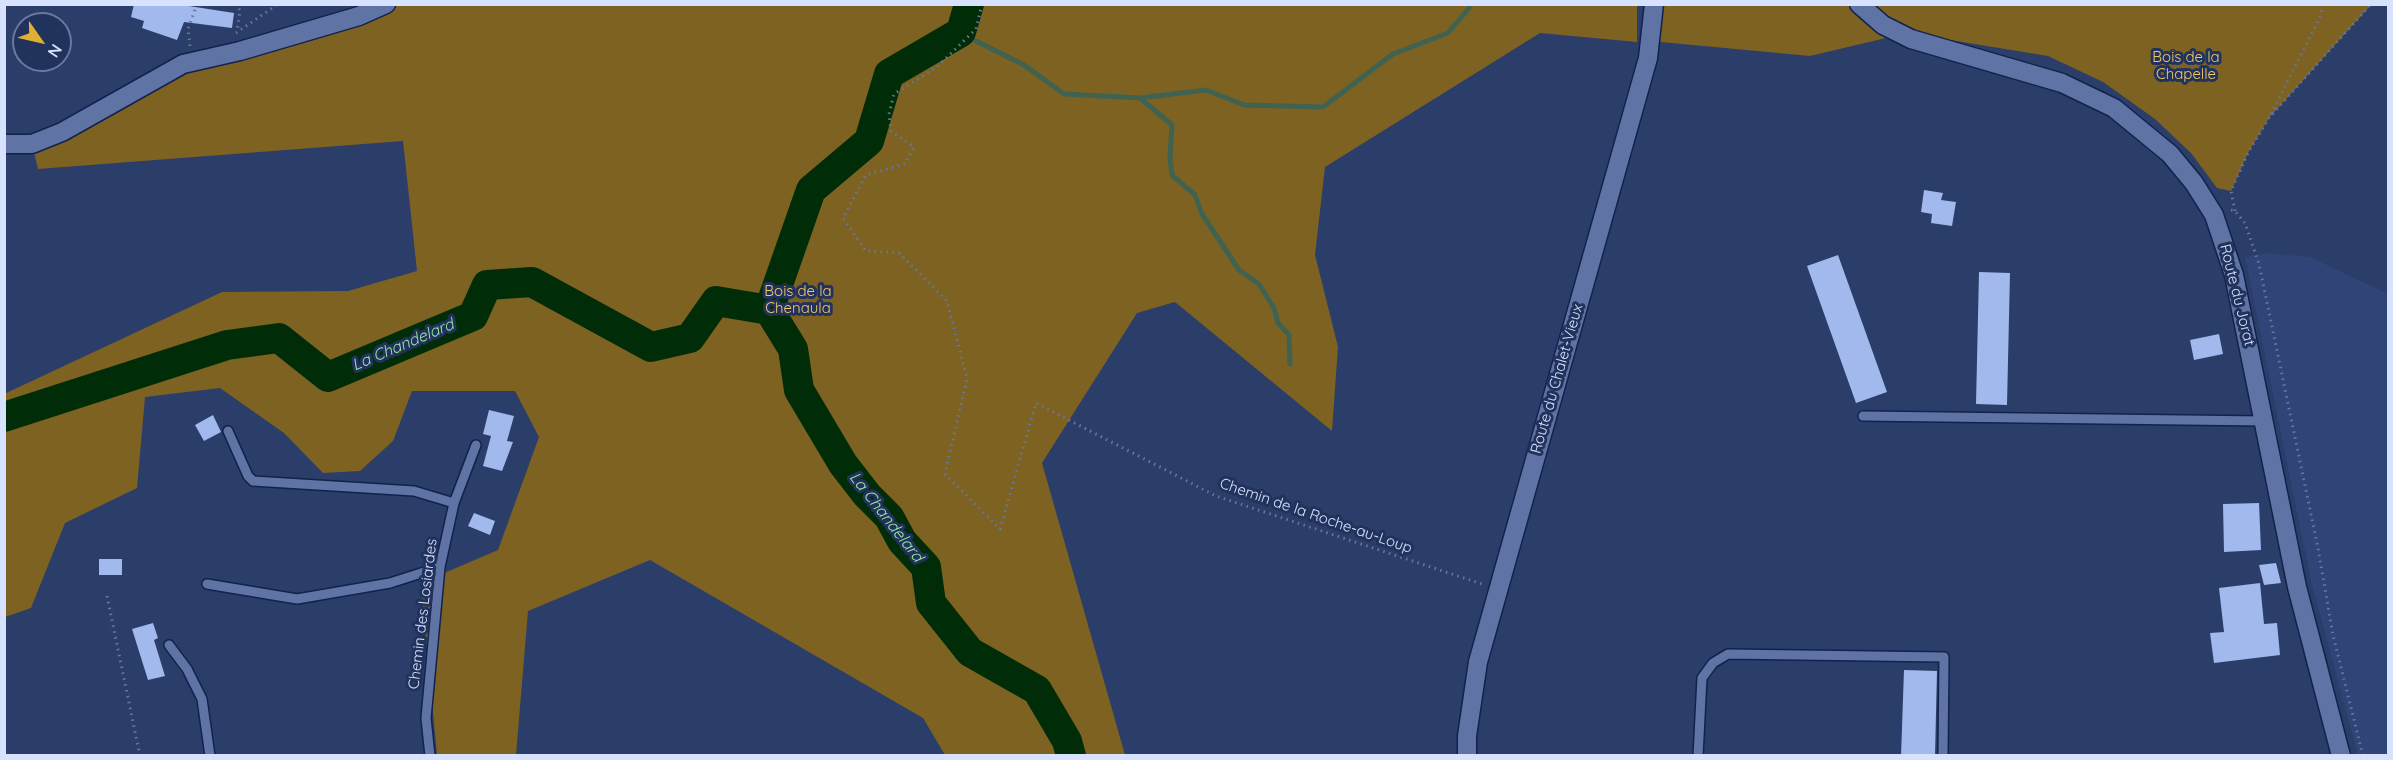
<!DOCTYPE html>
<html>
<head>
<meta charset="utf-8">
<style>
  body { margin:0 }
  #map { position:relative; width:2393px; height:760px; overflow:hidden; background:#2b3d69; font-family:Quicksand,sans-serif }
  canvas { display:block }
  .frame { position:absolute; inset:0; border:6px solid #d6e2fe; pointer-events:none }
  .north { position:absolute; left:12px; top:12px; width:60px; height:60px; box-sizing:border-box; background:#21325d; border:2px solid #69789d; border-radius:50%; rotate:124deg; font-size:16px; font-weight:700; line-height:24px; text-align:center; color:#d6e2fe }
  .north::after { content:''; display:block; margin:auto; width:21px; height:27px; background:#e0b034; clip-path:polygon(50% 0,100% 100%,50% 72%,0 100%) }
</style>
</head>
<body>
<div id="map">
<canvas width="2393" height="760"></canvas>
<div class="frame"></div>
<div class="north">N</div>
</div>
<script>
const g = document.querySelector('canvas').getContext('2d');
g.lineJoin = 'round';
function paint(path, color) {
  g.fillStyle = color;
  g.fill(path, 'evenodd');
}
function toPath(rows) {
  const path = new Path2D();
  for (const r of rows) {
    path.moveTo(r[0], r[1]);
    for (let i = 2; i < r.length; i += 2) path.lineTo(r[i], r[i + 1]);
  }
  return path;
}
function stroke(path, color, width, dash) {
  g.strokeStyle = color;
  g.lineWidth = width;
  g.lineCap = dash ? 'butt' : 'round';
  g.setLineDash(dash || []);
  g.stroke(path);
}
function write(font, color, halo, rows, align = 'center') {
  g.font = font + ' Quicksand,sans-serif';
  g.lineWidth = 6;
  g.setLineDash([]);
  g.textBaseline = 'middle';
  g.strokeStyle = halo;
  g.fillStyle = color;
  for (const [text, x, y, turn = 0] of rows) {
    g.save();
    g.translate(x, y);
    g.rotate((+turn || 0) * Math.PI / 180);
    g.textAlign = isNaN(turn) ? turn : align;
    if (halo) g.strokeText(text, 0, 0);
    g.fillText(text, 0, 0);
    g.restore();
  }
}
paint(toPath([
  [2266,253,2310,257,2388,294,2388,755,2358,755,2311,581,2245,257]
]), '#304477');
paint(toPath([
  [386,5,1637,5,1637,42,1540,33,1325,167,1315,255,1338,347,1332,431,1175,302,1137,313,1042,463,1125,755,945,755,923,718,650,560,528,611,516,755,437,755,421,583,498,550,539,437,515,391,412,391,393,441,360,471,323,473,284,433,220,388,145,397,137,488,65,523,31,608,5,617,4,394,222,292,348,291,417,271,403,141,38,169,32,144,183,64],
  [1654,5,2371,5,2269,118,2248,153,2231,191,2217,188,2191,153,2155,119,2103,82,2048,56,1907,33,1810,56,1650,41]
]), '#7d6222');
stroke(toPath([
  [961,32,962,33],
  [976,41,1024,65,1064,94,1140,98,1206,90,1244,105,1323,107,1393,54,1448,33,1470,7],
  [1140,98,1172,125,1170,158,1172,175,1195,195,1202,214,1239,270,1259,284,1274,308,1278,323,1289,335,1290,364]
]), '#406351', 5);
stroke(toPath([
  [769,310,793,349,799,390,843,464,867,495,889,517,902,541,926,567,931,603,970,652,1037,690,1067,741,1071,756],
  [4,417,227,345,279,338,328,377,473,316,487,285,532,282,651,347,690,338,716,301,769,310,811,190,869,141,889,74,961,32,969,4]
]), '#002d07', 30);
paint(toPath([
  [134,4,190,4,189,6,234,13,232,28,184,22,177,40,142,28,144,21,131,17],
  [1924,190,1943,193,1941,200,1956,202,1952,226,1931,223,1932,214,1921,212],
  [1838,255,1887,392,1856,403,1807,266],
  [1979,272,2010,273,2007,405,1976,404],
  [2219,334,2223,354,2194,360,2190,340],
  [489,410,514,416,507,441,513,442,502,471,483,466,491,436,483,434],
  [213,415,221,432,204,441,195,425],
  [2259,503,2261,550,2224,552,2223,504],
  [474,513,495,521,490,535,468,526],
  [99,559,122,559,122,575,99,575],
  [2276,563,2281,583,2264,585,2259,565],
  [2260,583,2264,624,2277,623,2280,655,2214,663,2210,633,2224,632,2219,588],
  [153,623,158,638,154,640,165,676,148,680,132,629],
  [1904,670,1937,671,1935,756,1901,756]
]), '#a2b9ee');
const lane = toPath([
  [1863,416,2264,421],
  [228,431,248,476,253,481,414,491,454,503],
  [207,584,297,599,390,583,440,567],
  [169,645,187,669,202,699,210,756],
  [430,756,426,718,440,567,454,503,476,445],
  [1698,756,1702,678,1713,663,1728,654,1944,657,1943,756]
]);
const street = toPath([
  [1859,4,1883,25,1911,39,2062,83,2114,108,2170,154,2194,183,2214,215,2234,275,2297,587,2341,756],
  [4,144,32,144,62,132,183,64,240,51,359,16,386,4],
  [1467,756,1467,736,1478,662,1648,58,1654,4]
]);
stroke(lane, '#13224c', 12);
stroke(street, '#13224c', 21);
stroke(toPath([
  [235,4,240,10,237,32],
  [982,4,976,29,937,67,894,94,889,114,891,131,914,147,905,164,866,175,843,218,866,251,899,253,947,301,967,378,945,474,1000,529,1036,403,1216,496,1482,584],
  [236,33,278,4],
  [190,46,188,29,197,4],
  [2271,114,2321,15,2322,4],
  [2231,210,2235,211,2245,223,2259,264,2318,548,2333,635,2363,756],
  [2235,211,2231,191,2248,153,2269,118,2371,4],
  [107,596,140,756]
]), '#67779e', 3, [1.5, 4.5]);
stroke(lane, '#5f74a5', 9);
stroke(street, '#5f74a5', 18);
write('15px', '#f4c863', '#21325d', [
  ["Bois de la",2186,57],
  ["Chapelle",2186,74],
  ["Bois de la",798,291],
  ["Chenaula",798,308]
]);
write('15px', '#d6e2fe', '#21325d', [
  ["Route du Jorat",2237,295,76],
  ["Route du Chalet-Vieux",1557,379,-74],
  ["Chemin de la Roche-au-Loup",1316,516,19],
  ["Chemin des Losiardes",423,614,-83]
]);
write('italic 16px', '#99e99e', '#21325d', [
  ["La Chandelard",403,345,-23],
  ["La Chandelard",886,517,52]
]);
</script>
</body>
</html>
